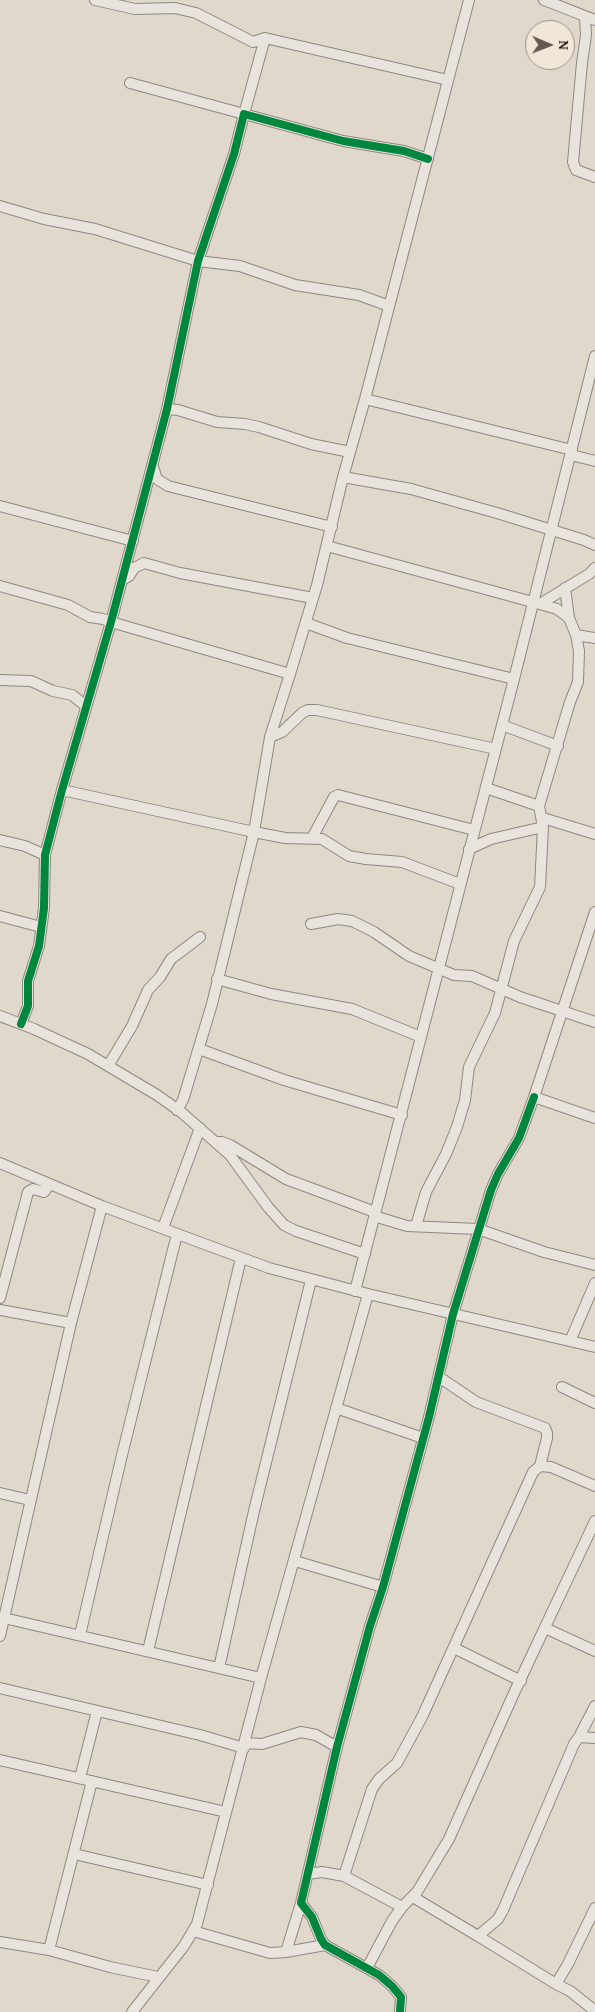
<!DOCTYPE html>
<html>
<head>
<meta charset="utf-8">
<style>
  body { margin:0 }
  #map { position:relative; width:595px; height:2012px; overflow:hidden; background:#e0d8cb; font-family:"Gentium Book Plus",serif }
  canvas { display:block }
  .north { position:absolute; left:525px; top:20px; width:50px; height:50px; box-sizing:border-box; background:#f1e7d7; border:1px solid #9d9387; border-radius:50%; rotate:91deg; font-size:14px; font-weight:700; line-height:20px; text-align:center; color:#201410 }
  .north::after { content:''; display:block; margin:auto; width:18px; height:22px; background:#635951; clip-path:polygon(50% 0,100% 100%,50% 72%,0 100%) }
</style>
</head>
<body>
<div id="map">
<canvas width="595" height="2012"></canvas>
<div class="north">N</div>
</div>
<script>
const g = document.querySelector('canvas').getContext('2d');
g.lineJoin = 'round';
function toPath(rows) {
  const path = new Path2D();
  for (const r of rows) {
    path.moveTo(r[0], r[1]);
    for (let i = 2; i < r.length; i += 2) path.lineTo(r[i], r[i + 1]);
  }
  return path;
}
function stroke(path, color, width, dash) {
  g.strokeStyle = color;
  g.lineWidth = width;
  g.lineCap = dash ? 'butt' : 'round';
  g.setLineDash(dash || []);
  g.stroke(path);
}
const minor = toPath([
  [95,0,135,9,175,8,196,13,253,42,265,38,244,114,130,83],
  [544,0,595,20],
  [585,17,586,35,582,63,573,162,576,170,595,177],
  [265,38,448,80],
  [0,206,44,219,95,229,198,261,240,266,295,285,359,295,389,306],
  [365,399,572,450],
  [167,409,178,410,217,422,245,424,259,427,311,444,350,452],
  [571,455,595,461],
  [153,467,157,479,168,486,332,527],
  [343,477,411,489,497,513,584,540,595,545],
  [0,506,133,541],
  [327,546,540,604,589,574,595,568],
  [122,580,129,576,134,568,144,563,180,573,313,598],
  [0,586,68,605,90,617,103,619,111,622,290,674,317,585,343,477,365,399,469,0],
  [565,588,569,618],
  [540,604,557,609,569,618,576,635,595,638],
  [306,623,347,638,514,679],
  [0,680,31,681,53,691,72,695,86,706],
  [502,725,558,746],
  [270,737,282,732,302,713,308,710,317,710,496,749],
  [486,788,539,806,570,702,578,682,579,651,576,635],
  [62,790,254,832,285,838,322,839,349,856,366,859,402,862,460,884],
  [543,818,595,834],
  [312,838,334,797,338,795,474,830],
  [0,840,25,846,45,855],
  [469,849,491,839,543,827],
  [595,912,534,1097,595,1118],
  [0,916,41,927],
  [311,924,338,919,352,921,374,932,409,956,454,975,472,976,520,997,595,1022],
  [217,979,271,994,352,1009,421,1037],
  [0,1016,34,1029,88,1054,157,1095,181,1112,230,1155,268,1207,284,1225,296,1231,365,1254],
  [21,1024,28,1006,28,981,39,946,44,908,45,855,62,790,111,622,167,409,198,261,234,154,244,114,343,141,404,151,428,159],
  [199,1049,284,1080,402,1115],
  [108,1066,132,1026,148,990,160,977,171,959,200,937],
  [177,1110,183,1100,212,1004,254,832,270,737,290,674],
  [217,1142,222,1142,230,1145,286,1179,375,1212],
  [0,1163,102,1206,269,1268,368,1294,595,1347],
  [374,1216,407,1226,478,1229,544,1252,595,1265],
  [416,1226,426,1192,446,1154,457,1127,465,1100,469,1067,495,1013,514,941,540,887,543,827,539,806],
  [163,1228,200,1128],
  [355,1291,514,679,595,356],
  [0,1298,28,1192,33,1189,44,1192,50,1184],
  [0,1310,71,1323],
  [570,1341,595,1283],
  [439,1377,476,1402,545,1428,547,1433,547,1438,540,1466],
  [562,1387,595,1403],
  [336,1408,423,1438],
  [0,1493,30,1500],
  [295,1561,383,1587],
  [4,1618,261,1678],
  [545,1628,595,1651],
  [80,1635,122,1455,177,1234],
  [0,1636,71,1323,102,1206],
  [454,1648,521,1681],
  [148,1651,241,1258],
  [219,1668,254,1511,311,1280],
  [0,1688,200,1735,244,1748],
  [579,1737,595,1706],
  [595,1738,579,1737,574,1744,503,1910,498,1919,478,1936,556,1984,568,1964,595,1908],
  [245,1743,262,1744,301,1732,316,1735,337,1747],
  [0,1760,226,1812],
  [80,1778,97,1711],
  [74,1854,208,1885],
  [308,1874,322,1872,344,1876,372,1789,379,1779,397,1763,422,1717,533,1472,540,1466,551,1467,595,1486],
  [344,1876,402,1907],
  [413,1897,478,1936],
  [193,1931,270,1953,286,1952,301,1903],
  [0,1942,49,1950,110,1967,158,1977],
  [49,1950,92,1781],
  [286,1952,325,1945],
  [367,1968,392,1921,402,1907,417,1892,449,1839,514,1693,595,1521],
  [556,1984,570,1991,595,2011],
  [132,2012,184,1946,197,1924,261,1678,368,1294],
  [400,2012,401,1997,392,1986,379,1975,325,1945,321,1939,312,1917,301,1903,337,1747,370,1626,383,1587,429,1417,453,1314,491,1190,498,1174,519,1138,534,1097]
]);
stroke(minor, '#8e8880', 12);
stroke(minor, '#e8e3dc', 10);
stroke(toPath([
  [21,1024,28,1006,28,981,39,946,44,908,45,855,62,790,111,622,167,409,198,261,234,154,244,114,343,141,404,151,428,159],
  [400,2012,401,1997,392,1986,379,1975,325,1945,321,1939,312,1917,301,1903,337,1747,370,1626,383,1587,429,1417,453,1314,491,1190,498,1174,519,1138,534,1097]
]), '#00873e', 8);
</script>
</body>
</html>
